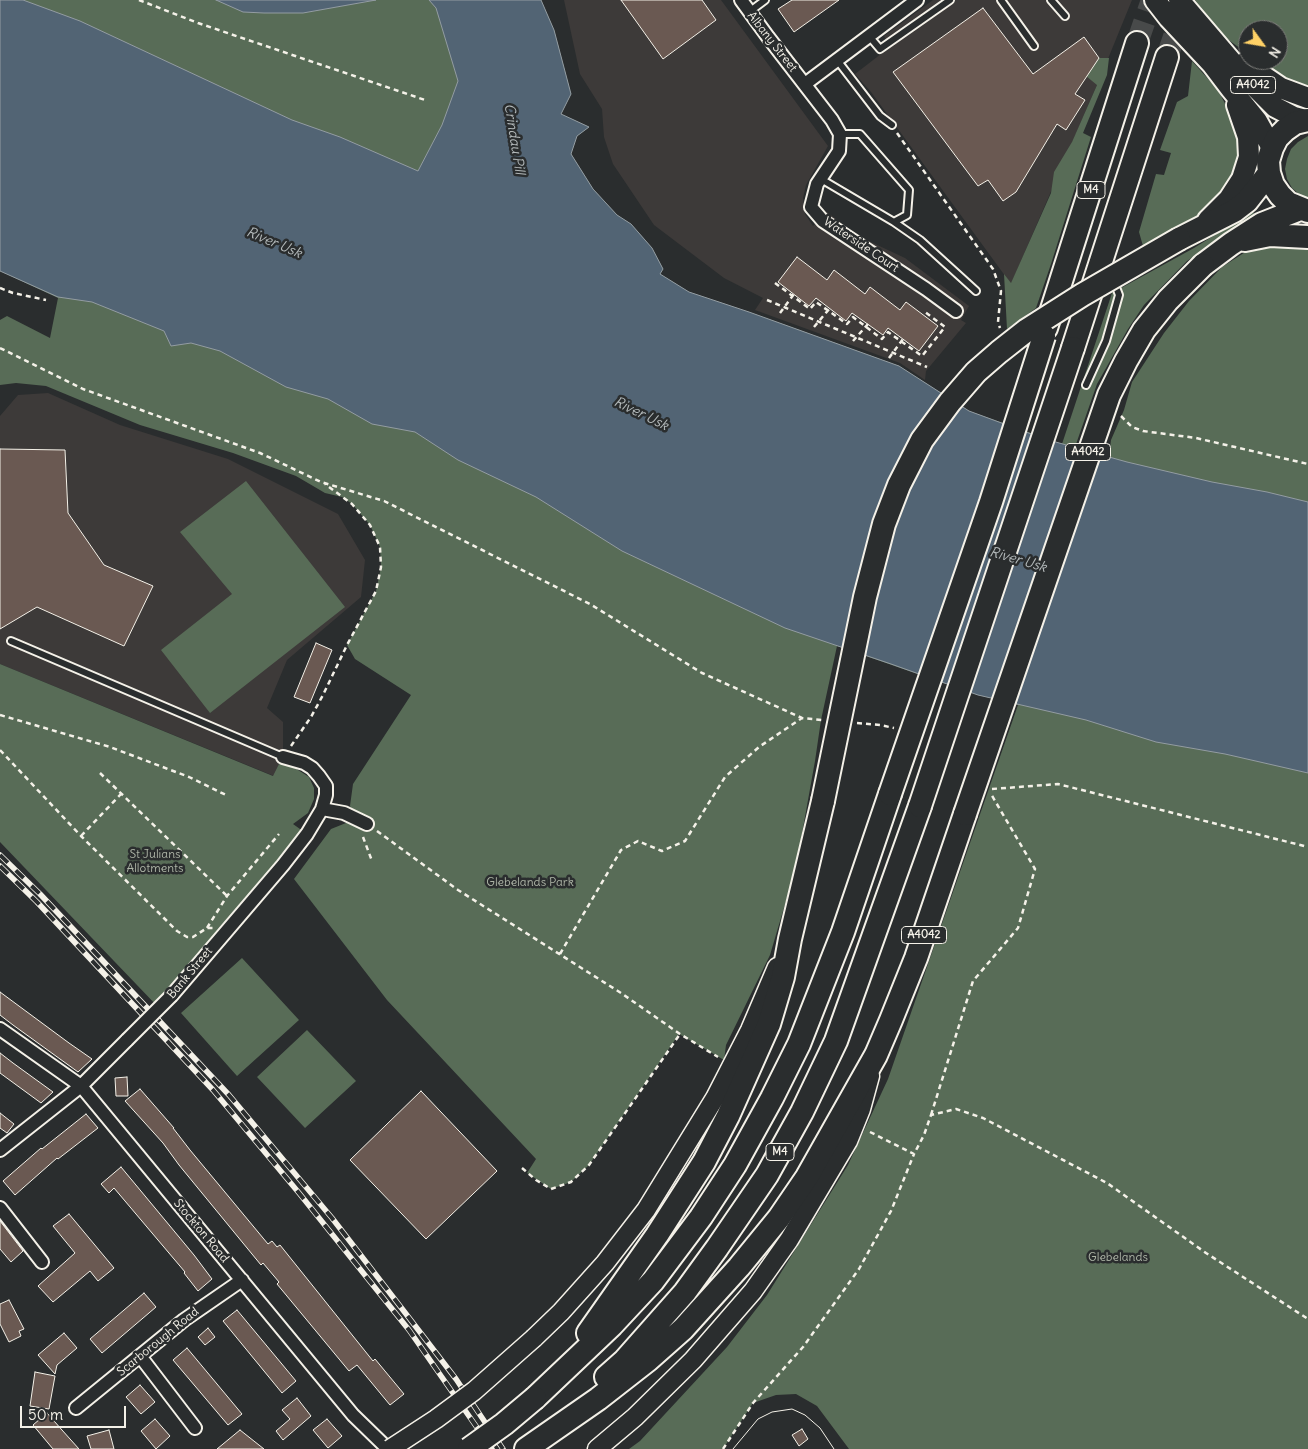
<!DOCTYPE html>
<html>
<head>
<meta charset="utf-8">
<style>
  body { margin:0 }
  #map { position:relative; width:1308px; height:1449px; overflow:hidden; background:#2a2d2e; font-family:Delius,sans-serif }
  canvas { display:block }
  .north { position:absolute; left:1238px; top:20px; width:50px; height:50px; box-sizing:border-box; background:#2a2d2e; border:1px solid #7b7b78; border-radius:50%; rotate:122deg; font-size:14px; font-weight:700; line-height:20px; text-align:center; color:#f4f1e8 }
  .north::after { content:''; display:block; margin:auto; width:18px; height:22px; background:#ffd166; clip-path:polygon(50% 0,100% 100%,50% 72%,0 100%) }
  .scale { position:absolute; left:20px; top:1406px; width:106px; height:22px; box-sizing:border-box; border:2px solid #f4f1e8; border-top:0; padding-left:6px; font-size:15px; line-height:18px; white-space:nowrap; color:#f4f1e8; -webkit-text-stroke:4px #2a2d2e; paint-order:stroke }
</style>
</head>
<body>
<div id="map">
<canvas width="1308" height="1449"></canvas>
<div class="north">N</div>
<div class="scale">50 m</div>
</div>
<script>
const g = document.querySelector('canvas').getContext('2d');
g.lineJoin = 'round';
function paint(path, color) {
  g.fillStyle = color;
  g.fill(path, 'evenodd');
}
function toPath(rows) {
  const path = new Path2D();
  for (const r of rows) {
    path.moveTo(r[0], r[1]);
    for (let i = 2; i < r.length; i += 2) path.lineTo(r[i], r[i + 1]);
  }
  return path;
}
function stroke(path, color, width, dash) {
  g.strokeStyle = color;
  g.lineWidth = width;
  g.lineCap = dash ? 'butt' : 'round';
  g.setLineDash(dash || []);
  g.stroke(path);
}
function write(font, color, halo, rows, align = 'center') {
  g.font = font + ' Delius,sans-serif';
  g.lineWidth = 5;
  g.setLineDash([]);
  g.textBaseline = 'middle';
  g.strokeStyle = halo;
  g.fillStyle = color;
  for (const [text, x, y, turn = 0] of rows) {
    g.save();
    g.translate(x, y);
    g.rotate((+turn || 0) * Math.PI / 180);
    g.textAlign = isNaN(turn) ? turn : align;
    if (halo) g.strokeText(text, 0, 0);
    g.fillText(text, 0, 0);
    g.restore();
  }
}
paint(toPath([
  [564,0,721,0,828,146,806,185,803,198,805,214,813,226,827,212,858,236,905,258,969,306,961,320,966,323,926,371,925,380,900,363,755,310,763,298,724,278,654,225,613,164,604,137,602,109,580,74],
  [933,0,1132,0,1103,71,1011,284,871,92,855,74,890,47,884,36],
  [48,393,120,425,228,459,338,514,365,560,361,597,287,660,267,708,283,722,283,757,274,776,0,664,0,416,18,395]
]), '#3d3a39');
paint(toPath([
  [0,0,541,0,554,30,571,94,561,114,589,127,577,136,571,154,593,189,617,215,631,224,652,248,663,269,660,274,689,292,749,312,899,366,969,411,1062,444,1112,293,1194,248,1253,211,1255,216,1187,261,1144,305,1128,329,1097,384,1075,447,1109,457,1111,440,1124,410,1132,382,1164,333,1189,301,1222,267,1250,249,1289,242,1308,245,1308,574],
  [1195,0,1308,0,1308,87,1280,78,1257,60,1278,60,1278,30,1248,30,1248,54,1219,33],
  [1099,58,1109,58,1107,75,1083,133,1091,137,1051,264,1036,308,1007,329,1004,274,1011,283,1051,193,1054,172,1072,142,1097,85,1086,76],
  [1192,61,1218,90,1237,127,1243,144,1232,182,1199,216,1143,246,1139,232,1156,174,1164,175,1171,153,1160,150,1177,102,1188,96],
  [1308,136,1308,199,1300,195,1292,188,1287,179,1285,169,1287,159,1291,149,1298,142],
  [0,196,1308,691,1308,1449,849,1449,817,1406,796,1394,776,1395,753,1403,723,1449,629,1449,640,1441,727,1347,767,1295,848,1165,888,1079,1018,705,978,695,837,646,821,720,815,761,796,867,770,955,726,1045,724,1060,679,1034,589,1165,571,1182,551,1189,527,1173,536,1159,387,1000,294,879,331,829,356,819,350,806,353,784,411,695,355,659,347,645,376,591,381,567,380,547,370,525,352,504,342,497,325,493,296,476,233,453,140,425,46,386,16,383,0,385,0,320,7,316,50,338,58,298,0,271],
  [246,481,345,607,210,713,161,650,232,594,180,532],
  [0,664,273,776,280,762,295,768,309,777,314,788,314,799,308,813,293,824,307,834,159,1008,0,842],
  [242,958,299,1020,237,1076,181,1013],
  [307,1030,356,1081,305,1128,257,1077]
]), '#586c57');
const water = toPath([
  [0,0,23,0,80,21,292,120,340,137,418,171,442,125,458,81,436,8,429,0,541,0,554,30,571,94,561,114,589,127,577,136,571,154,593,189,617,215,631,224,652,248,663,269,660,274,689,292,749,312,899,366,969,411,1045,439,1127,462,1212,482,1267,492,1308,502,1308,773,1225,754,1156,742,1086,720,978,695,891,664,785,628,622,551,536,497,458,460,415,432,372,424,328,399,286,387,220,351,191,343,171,346,164,331,92,302,58,297,0,271,0,0],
  [216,0,376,0,303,13,264,13,243,12,216,0]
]);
paint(water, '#526474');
stroke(water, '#939ca2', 1);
const building = toPath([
  [621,0,702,0,716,20,663,59,621,0],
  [792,0,839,0,794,32,778,9,792,0],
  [983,8,1033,74,1084,37,1099,58,1075,94,1085,100,1066,130,1057,124,1016,192,1003,201,988,180,978,186,893,72,983,8],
  [797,257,827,280,834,270,865,294,870,287,900,310,906,302,938,326,919,351,888,328,883,335,852,313,846,321,816,298,809,306,778,282,797,257],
  [0,449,65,450,68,513,104,565,153,586,124,646,37,607,0,629,0,449],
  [316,643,332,650,310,703,294,697,316,643],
  [0,992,69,1043,92,1059,78,1072,13,1025,0,1015,0,992],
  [0,1053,13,1063,53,1092,41,1103,0,1073,0,1053],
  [127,1077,128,1096,116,1096,115,1078,127,1077],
  [140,1089,174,1128,173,1128,190,1150,268,1244,272,1241,277,1247,280,1245,373,1361,375,1359,404,1394,390,1405,357,1365,349,1371,277,1284,279,1282,263,1263,261,1265,179,1165,163,1143,125,1101,140,1089],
  [421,1091,497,1171,426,1239,350,1160,421,1091],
  [0,1113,14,1124,7,1133,0,1128,0,1113],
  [86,1114,98,1128,58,1159,57,1158,15,1195,3,1181,41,1148,42,1149,86,1114],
  [121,1167,194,1255,212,1279,198,1291,184,1273,185,1272,114,1188,109,1193,101,1184,121,1167],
  [69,1214,114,1268,98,1281,90,1271,53,1302,38,1286,75,1253,53,1226,69,1214],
  [0,1221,23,1251,11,1262,0,1249,0,1221],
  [144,1293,156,1307,102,1353,90,1339,144,1293],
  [9,1300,24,1329,19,1331,21,1336,9,1342,0,1324,0,1304,9,1300],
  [237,1310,296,1381,282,1393,223,1321,237,1310],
  [208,1328,215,1337,205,1345,198,1337,208,1328],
  [64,1333,77,1348,57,1365,55,1374,38,1355,64,1333],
  [187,1348,242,1414,228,1425,173,1360,187,1348],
  [35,1372,55,1376,49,1409,30,1406,35,1372],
  [140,1385,155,1402,141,1414,126,1397,140,1385],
  [297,1398,311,1416,283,1440,276,1431,290,1419,282,1410,297,1398],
  [47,1413,62,1430,79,1449,53,1449,33,1425,47,1413],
  [155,1419,170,1436,156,1449,141,1431,155,1419],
  [327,1419,342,1436,328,1448,313,1430,327,1419],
  [802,1429,808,1439,799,1446,792,1435,802,1429],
  [109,1430,114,1449,91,1449,87,1436,109,1430],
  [240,1430,264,1449,217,1449,240,1430]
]);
paint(building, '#6a5952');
stroke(building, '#f4f1e8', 1);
stroke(toPath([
  [1137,43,1152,0],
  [1167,57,1184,8]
]), '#484a4a', 22, [22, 11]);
const lane = toPath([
  [1001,0,1034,46],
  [1051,0,1065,16],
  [749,12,765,0],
  [869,36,880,49,950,0],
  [837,60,880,116,892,125],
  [821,179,894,222,907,215,909,190,860,134,840,134],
  [894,222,920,240,976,291],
  [1086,385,1106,341,1119,295,1114,282],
  [11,641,283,757]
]);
const street = toPath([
  [741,0,768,37,832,120,840,134,839,151,817,184,811,207,823,221,926,289,956,311],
  [805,84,917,0],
  [283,757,304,763,312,768,319,776,326,786,326,795,322,809],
  [172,995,283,865,307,834,322,809,344,813,367,824],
  [0,1029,81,1086,353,1415,388,1449],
  [0,1150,81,1086,127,1040],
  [0,1208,42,1262],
  [140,1356,195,1428],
  [76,1408,184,1320,242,1280]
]);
const secondary = toPath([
  [534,1338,561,1312,605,1263,646,1210,715,1098,750,1030,777,967],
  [597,1449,635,1417,693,1360,753,1291,789,1240,848,1141,861,1109,870,1076]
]);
const primary = toPath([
  [1155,0,1169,18,1212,64,1231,89,1257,121,1272,148],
  [1179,0,1243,75,1275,107,1294,117,1306,120],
  [1244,63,1281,88,1308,98],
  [1208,220,1229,199,1242,179,1249,157,1248,137,1237,105]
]);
const highway = toPath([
  [1308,120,1295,123,1285,130,1277,138,1272,148,1268,161,1269,173,1273,185,1280,195,1288,203,1308,211],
  [1179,239,1234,211,1247,201,1269,173],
  [1245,240,1270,235,1308,237],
  [1203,265,1231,244,1262,224,1300,209],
  [1046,328,1137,43],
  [1073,348,1167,57],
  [588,1333,657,1235,704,1162,728,1116,769,1024,783,977,790,939,823,801],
  [606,1377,624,1361,685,1292,717,1248,767,1175,802,1112,836,1041,920,806],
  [535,1398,612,1325,653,1281,701,1217,735,1165,772,1098,799,1044,843,932,890,794],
  [526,1449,598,1399,648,1360,683,1329,739,1267,779,1218,807,1177,876,1055,891,1020,916,958,965,814]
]);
stroke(lane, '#f4f1e8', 10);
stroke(street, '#f4f1e8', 16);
stroke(secondary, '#f4f1e8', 21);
stroke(primary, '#f4f1e8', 24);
stroke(highway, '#f4f1e8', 26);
stroke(toPath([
  [139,0,198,23,425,100],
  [897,133,993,269,1001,291,998,322,1000,328],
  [775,283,810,309,816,302,847,324,853,317,882,339,888,332,922,356,945,327,925,312],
  [0,288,13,293,46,300],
  [767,300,927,367],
  [780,313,794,294],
  [814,327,830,308],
  [853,341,868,324],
  [0,348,83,389,260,453,321,482,384,501,590,604,702,673,802,718,822,720],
  [889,358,903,339],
  [1121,416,1132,427,1143,431,1196,438,1308,464],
  [0,715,110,747,189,777,228,796],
  [857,723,880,725,894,728],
  [291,746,311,717,323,695,347,645,376,591,381,567,380,547,370,525,352,504,325,484],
  [0,750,81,836,177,931,187,937,193,937,207,928,213,928],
  [100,773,227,896],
  [992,789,1058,784,1308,847],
  [377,831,458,890,621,993,680,1034,718,1057],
  [81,836,121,794],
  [363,837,372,861],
  [207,928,227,896,279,834],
  [560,954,621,850,638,841,662,851,685,841,725,777,759,747,802,718],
  [931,1115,973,981,1018,928,1035,869,991,794],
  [870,1132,914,1154,924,1135,931,1115,956,1109,983,1118,1107,1183,1206,1253,1308,1319],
  [522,1168,536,1180,551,1189,571,1182,589,1165,680,1034],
  [723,1449,753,1403,803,1347,859,1269,891,1211,914,1154]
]), '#f4f1e8', 2.5, [5, 4]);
stroke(lane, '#2a2d2e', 6);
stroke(street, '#2a2d2e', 12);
stroke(secondary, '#2a2d2e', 18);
stroke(primary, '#2a2d2e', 20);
stroke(highway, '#2a2d2e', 22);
stroke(toPath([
  [733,1449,758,1419,772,1412,792,1409,805,1415,820,1428,834,1449]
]), '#f4f1e8', 1);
const rail = toPath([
  [0,855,40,894,229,1095,332,1218,403,1310,456,1379,503,1449],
  [0,866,37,902,213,1090,299,1193,409,1330,492,1449]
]);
stroke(rail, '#f4f1e8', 5.5);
stroke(rail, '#2a2d2e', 4, [11]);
const streetBridge = toPath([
  [127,1040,172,995]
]);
const secondaryBridge = toPath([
  [390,1449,436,1419,474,1391,534,1338]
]);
const highwayBridge = toPath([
  [890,794,991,502,1044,336],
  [823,801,865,597,884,524,899,485,922,440,950,402,976,372,999,352,1027,330,1082,295,1179,239],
  [920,806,1073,348],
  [965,814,1109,395,1126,361,1144,330,1168,300,1203,265],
  [469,1449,504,1424,535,1398]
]);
stroke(streetBridge, '#f4f1e8', 16, []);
stroke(secondaryBridge, '#f4f1e8', 21, []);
stroke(highwayBridge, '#f4f1e8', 26, []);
stroke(streetBridge, '#2a2d2e', 12);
stroke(secondaryBridge, '#2a2d2e', 18);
stroke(highwayBridge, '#2a2d2e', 22);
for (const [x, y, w] of [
  [1253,85,45],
  [1091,190,28],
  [1088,452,45],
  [924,935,45],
  [780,1152,28]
]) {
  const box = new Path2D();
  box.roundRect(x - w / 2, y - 8.5, w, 17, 4);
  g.fillStyle = '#2a2d2e';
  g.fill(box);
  stroke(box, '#f4f1e8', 1);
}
write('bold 11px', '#f4f1e8', null, [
  ["A4042",1253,85],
  ["M4",1091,190],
  ["A4042",1088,452],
  ["A4042",924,935],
  ["M4",780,1152]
]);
write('12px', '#f4f1e8', '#2a2d2e', [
  ["Albany Street",772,42,52],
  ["Waterside Court",861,245,34],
  ["Bank Street",190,973,-50],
  ["Stockton Road",201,1231,50],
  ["Scarborough Road",158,1342,-39]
]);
write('12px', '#aeb5a7', '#2a2d2e', [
  ["St Julians",155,855],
  ["Allotments",155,869],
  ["Glebelands Park",530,883],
  ["Glebelands",1118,1258]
]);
write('italic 14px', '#b3b9ba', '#2a2d2e', [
  ["Crindau Pill",514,139,81],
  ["River Usk",274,243,23],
  ["River Usk",641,414,26],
  ["River Usk",1018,560,16]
]);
</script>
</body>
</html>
